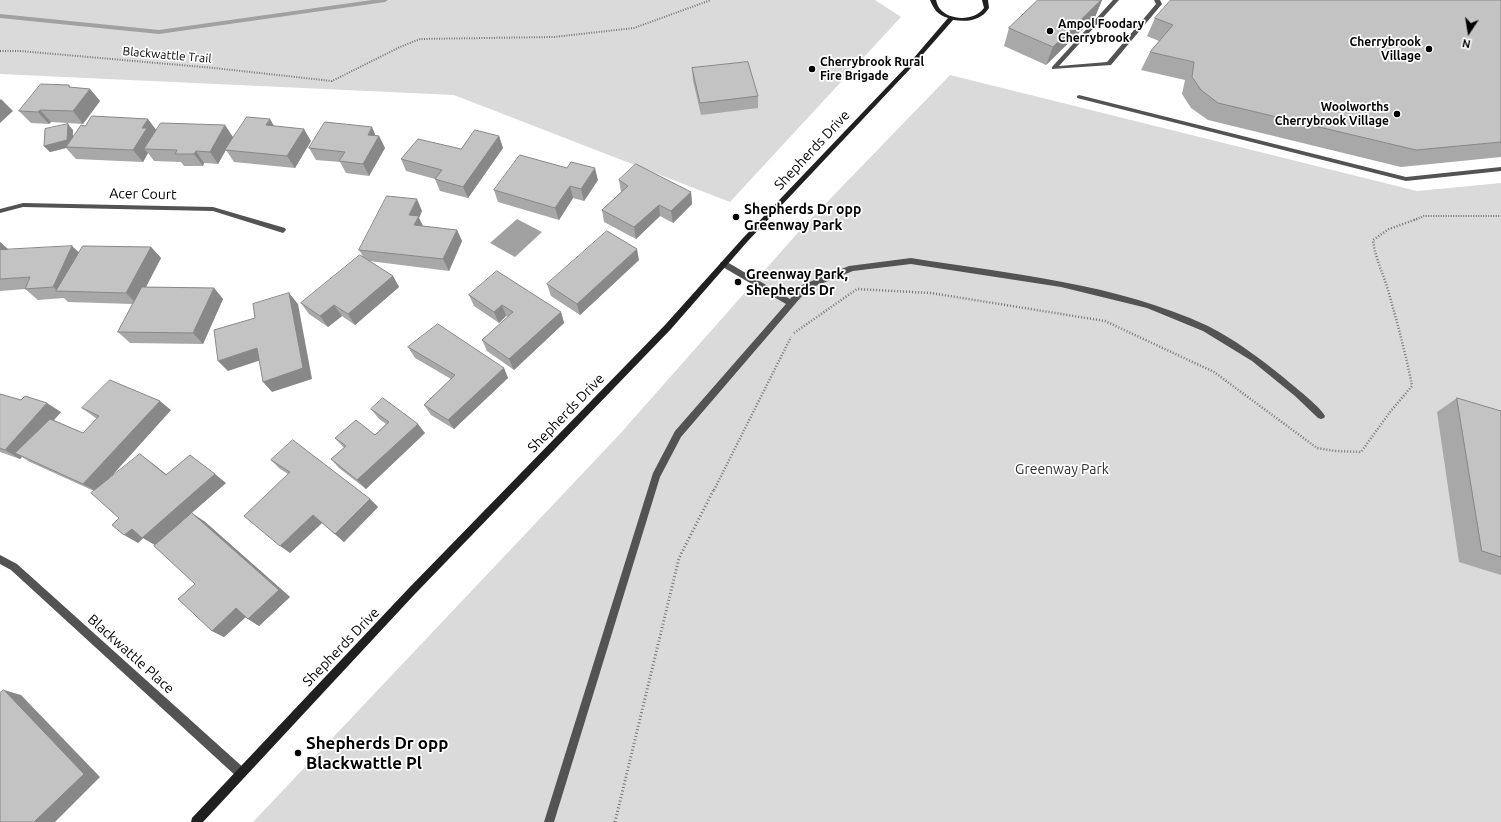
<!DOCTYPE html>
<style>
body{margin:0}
#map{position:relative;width:1501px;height:822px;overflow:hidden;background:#fff;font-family:Ubuntu,sans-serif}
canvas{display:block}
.north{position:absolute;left:1449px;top:12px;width:40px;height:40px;-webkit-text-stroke:3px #fff;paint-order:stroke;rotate:192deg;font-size:11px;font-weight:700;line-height:16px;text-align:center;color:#000}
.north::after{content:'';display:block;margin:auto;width:14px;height:18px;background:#000;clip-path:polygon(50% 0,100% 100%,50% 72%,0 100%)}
</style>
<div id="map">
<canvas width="1501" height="822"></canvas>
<div class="north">N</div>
</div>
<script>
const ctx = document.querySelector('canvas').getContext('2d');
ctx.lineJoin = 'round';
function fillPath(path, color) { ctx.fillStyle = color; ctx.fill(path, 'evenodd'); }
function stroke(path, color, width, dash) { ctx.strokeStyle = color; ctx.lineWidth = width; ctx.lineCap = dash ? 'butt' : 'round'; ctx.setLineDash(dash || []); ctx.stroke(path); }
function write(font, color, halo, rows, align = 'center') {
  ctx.font = font + ' Ubuntu,sans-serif'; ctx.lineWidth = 3.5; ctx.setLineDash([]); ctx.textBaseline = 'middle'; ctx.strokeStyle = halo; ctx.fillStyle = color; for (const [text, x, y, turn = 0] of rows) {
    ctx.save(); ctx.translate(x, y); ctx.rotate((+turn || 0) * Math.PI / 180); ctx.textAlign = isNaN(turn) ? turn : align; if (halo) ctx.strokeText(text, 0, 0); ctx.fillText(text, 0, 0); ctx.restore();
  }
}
const green = new Path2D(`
 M0,0H875L901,17L730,202L454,95L0,74Z
 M950,75L1417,191L1501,183V822H253L618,436L802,228Z`);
const water = new Path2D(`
 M517,219L542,232L515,257L490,243Z`);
const stream = new Path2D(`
 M372,0H388L385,2L159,34L0,18V14L159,30Z`);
const pathFar2 = new Path2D(`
 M0,51H20L214,68L332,81L400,47L420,39L554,37L634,28L711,0
 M1414,220L1424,216H1501`);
const pathFar1 = new Path2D(`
 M794,333L857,289L931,293L1105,321L1214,372L1317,448L1335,451L1361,452L1390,412L1412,386C1406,354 1397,322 1388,290C1383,273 1375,258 1373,240L1389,229L1417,219
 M714,490L791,337`);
const path = new Path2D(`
 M615,822L679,558L714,489`);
const lane = new Path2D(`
 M1113,0H1119L1059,66L1107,62L1156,4L1154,0H1160L1162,4L1111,65L1052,69V67Z
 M1079,95L1406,177L1501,167V171L1406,181L1077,98V96Z
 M911,258C1011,274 1116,283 1208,326C1234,339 1261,359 1283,377C1293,386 1319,405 1325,416L1324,418L1321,419L1318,418L1295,396L1252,361L1203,331L1147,308L1061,287L911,264L853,271L808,289L681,437L660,477L554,822H544L653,473L675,431L786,304L721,266L720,264L721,262H727L790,299L802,285L849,266Z`);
const street = new Path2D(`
 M23,203L213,207L285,228L286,230L283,233L213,211L23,207L0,213V209Z
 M0,555L17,564L245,769L246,773L245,777L241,778L237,777L11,570L0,564Z`);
const secondary = new Path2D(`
 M930,0H936C937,3 938,7 940,9C950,21 975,21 984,8L982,0H988L989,8C981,21 967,22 953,20L910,69L747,242L671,329L414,595L203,822H191L192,818L408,589L665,325L743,238L906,67L948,18C938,15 934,10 930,0Z`);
const wall = new Path2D(`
 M1038,0H1102L1095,17L1046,65L1004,46L1009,28Z
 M1501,0V157L1401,167L1208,120L1191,108L1182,94L1185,80L1141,70L1150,52L1159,41L1147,36L1155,18Z
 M692,68L758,96V108L701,115L693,81Z
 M69,85L71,88L90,89L100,101L83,124L51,122L49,124L31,123L19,111Z
 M273,126L311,141L295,168L234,162L226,150L218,164L204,163L203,166H184L181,162L154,161L148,153L143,162L76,159L66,148L50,152L44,146L73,130V136L156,130L233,137L229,145Z
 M376,135L379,136L385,148L369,176L346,173L340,162L316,160L309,148Z
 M499,136L503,148L468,198L440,191L435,179L406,171L401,159L461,149Z
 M598,180L584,201L573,198L559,220L498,202L494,190Z
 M619,180L691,192L692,204L673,223L660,216L636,239L604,222L602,210L621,192Z
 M422,211L419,218L423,226L457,230L462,241L449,271L369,261L393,276L399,287L355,325L342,316L328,327L309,314L301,303L364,258L359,250Z
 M0,242L9,250L79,253L151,247L161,258L146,287L214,288L223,299L203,344L130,343L118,332L133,304L68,302L64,298L38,300L25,289L0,291Z
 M639,260L580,315L551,296L547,284Z
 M469,295L561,312L564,323L514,370L487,351L482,340L508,317L506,316L499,323L474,306Z
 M408,347L504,368L508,378L454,429L431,415L424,405L451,379L415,358Z
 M0,394L61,412L54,420L83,433L97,419L82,408L171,410L109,479L152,463L166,474L226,483L181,522L204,521L290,597L259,626L248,619L246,617L224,637L212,631L195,584L155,545L143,538L138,543L119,518L94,491L30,462L22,457L20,459L0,452Z
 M1457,398L1501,411V575L1459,562L1437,412Z
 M371,409L425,433L366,489L339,468L331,459L344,448L335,438L375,435L386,424L379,419Z
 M271,460L370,499L378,507L344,542L322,523L290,553L288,474L280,469Z`);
const shadedWall = new Path2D(`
 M1101,0H1102L1095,17L1046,65L1053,47Z
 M90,89L100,101L83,124L73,111Z
 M1,99L13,111L0,123V100Z
 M40,110L51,122L49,124L38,112Z
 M148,119L157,131L144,149L148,153L143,162L133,150L142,128Z
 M270,119L277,131L266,125Z
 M68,124L73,130V147H66V148L50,152L44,146Z
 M225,125L233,137L218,164L210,152Z
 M372,127L377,139L379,136L385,148L369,176L363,164L368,135Z
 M304,129L311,141L295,168L287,156Z
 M499,136L503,148L468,198L463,187Z
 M196,151L204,163L203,166L194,154Z
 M595,168L598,180L584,201L581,189Z
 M570,186L573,198L559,220L555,208Z
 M691,192L692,204L673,223L671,211Z
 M417,199L422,211L419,218L424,228L420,236L409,215Z
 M659,205L660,216L636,239L634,227Z
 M457,230L462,241L449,271L443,259Z
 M0,242L9,250L0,271Z
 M72,246L84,257L58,291L53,287Z
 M151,247L161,258L137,304L126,293Z
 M637,249L639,260L580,315L577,304Z
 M393,276L399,287L355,325L348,314Z
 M214,288L223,299L203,344L193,333Z
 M289,293L298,304L312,379L272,392L263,382Z
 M334,305L342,316L328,327L320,316Z
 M502,305L506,316L499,323L494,312Z
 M561,312L564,323L514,370L509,359Z
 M257,348L267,358L228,371L218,361Z
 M504,368L508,378L454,429L448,420Z
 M160,401L171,410L97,492L83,484Z
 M47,403L61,412L22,456L15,453L22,457L20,459L5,450Z
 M418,424L425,433L366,489L357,480Z
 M140,454L152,463L178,484L166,475Z
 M215,474L226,483L155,545L143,538L138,543L124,535L132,529Z
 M370,499L378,507L344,542L335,534Z
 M192,513L204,521L290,597L259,626L248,619Z
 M313,515L322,523L290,553L280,546Z
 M236,608L248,615L224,637L212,631Z
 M4,690L21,695L100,777L55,822H34Z`);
const building = new Path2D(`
 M1038,0H1101L1053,47L1009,28Z
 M1171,0H1501V142L1416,150L1218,103L1201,90L1192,77L1194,62L1150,52L1173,25L1155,18Z
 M748,62L758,96L700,103L692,68Z
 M41,84L69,85V87L90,89L73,111L40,110L38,112L19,111Z
 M92,116L148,119L142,128H147L133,150L66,147L81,125L85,126Z
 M247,117L270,119L266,125L304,129L287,156L225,150Z
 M325,122L372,127L368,135L379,136L363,164L339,161L345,152L309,148Z
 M161,123L225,125L210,152L196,151L194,154H175L177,150L144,149Z
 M68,124L67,140L44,146L45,129Z
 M475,130L499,136L463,187L435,179L442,170L401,159L418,139L461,149Z
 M520,155L567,168L571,162L595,168L581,189L570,186L555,208L494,190Z
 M636,164L691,192L671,211L659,205L634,227L602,210L628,186L619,180Z
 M387,196L417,199L409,215L419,216L414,225L457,230L443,259L359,250Z
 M607,231L637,249L577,304L547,284Z
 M72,246L53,287L25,289L30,277L0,279V250Z
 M83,246L151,247L126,293L56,291Z
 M360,255L393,276L348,314L334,305L320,316L301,303Z
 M497,271L561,312L509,359L482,340L513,312L502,305L494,312L469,295Z
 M142,287L214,288L193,333L118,332Z
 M289,293L303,368L263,382L257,348L218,361L214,330L255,318L253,304Z
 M438,324L504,368L448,420L424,405L455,375L408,347Z
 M110,380L160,401L83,484L15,453L50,419L83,433L99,416L82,408Z
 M0,394L21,400L25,396L47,403L5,450L0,448Z
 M383,398L418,424L357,480L331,459L346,446L335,438L356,420L375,435L389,422L371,409Z
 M1457,398L1501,411V557L1482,551Z
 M293,440L370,499L335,534L313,515L280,546L244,516L290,472L271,460Z
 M140,454L166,475L190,455L215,474L142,538L132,529L124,535L112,525L119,518L91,493Z
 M192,513L279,590L248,619L236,608L212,631L178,599L195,584L154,546Z
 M4,690L84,774L34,822H0V693Z`);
const markers = [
 [1050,31,4,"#000"],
 [1429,49,4,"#000"],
 [812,69,4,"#000"],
 [1397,114,4,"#000"],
 [736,217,4,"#000"],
 [738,282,4,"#000"],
 [298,753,4,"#000"]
];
const farPoinames = [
 ["Ampol Foodary",1058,24],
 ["Cherrybrook",1058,38],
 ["Cherrybrook",1421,42,"right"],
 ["Village",1421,56,"right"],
 ["Cherrybrook Rural",820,62],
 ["Fire Brigade",820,76],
 ["Woolworths",1389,107,"right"],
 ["Cherrybrook Village",1389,121,"right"]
];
const farStreetnames = [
 ["Blackwattle Trail",167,55,5]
];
const streetNames = [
 ["Shepherds Drive",812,150,-47],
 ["Acer Court",143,194,1],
 ["Shepherds Drive",566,413,-46],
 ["Shepherds Drive",341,647,-46],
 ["Blackwattle Place",131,654,42]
];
const poiNames = [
 ["Shepherds Dr opp",744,209],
 ["Greenway Park",744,225],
 ["Greenway Park,",746,274],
 ["Shepherds Dr",746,290]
];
const parkNames = [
 ["Greenway Park",1062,469]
];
const nearPoinames = [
 ["Shepherds Dr opp",306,743],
 ["Blackwattle Pl",306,763]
];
fillPath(green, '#dadada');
fillPath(water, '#a1a1a1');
fillPath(stream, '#a1a1a1');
stroke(pathFar2, '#757575', 2, [1, 1.5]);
stroke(pathFar1, '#757575', 2.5, [1, 2]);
stroke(path, '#757575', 3, [1, 2.5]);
fillPath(lane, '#535353');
fillPath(street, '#535353');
fillPath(secondary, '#202020');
fillPath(wall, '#a8a8a8');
fillPath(shadedWall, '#888');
fillPath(building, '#c3c3c3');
stroke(building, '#888', 1);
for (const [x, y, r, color] of markers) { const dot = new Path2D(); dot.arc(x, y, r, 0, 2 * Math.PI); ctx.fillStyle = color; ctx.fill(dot); stroke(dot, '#fff', 1.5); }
write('bold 12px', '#000', '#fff', farPoinames, 'left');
write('12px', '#000', '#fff', farStreetnames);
write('14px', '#000', '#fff', streetNames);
write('bold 14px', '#000', '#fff', poiNames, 'left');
write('14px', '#313131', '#fff', parkNames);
write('bold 17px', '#000', '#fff', nearPoinames, 'left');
</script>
